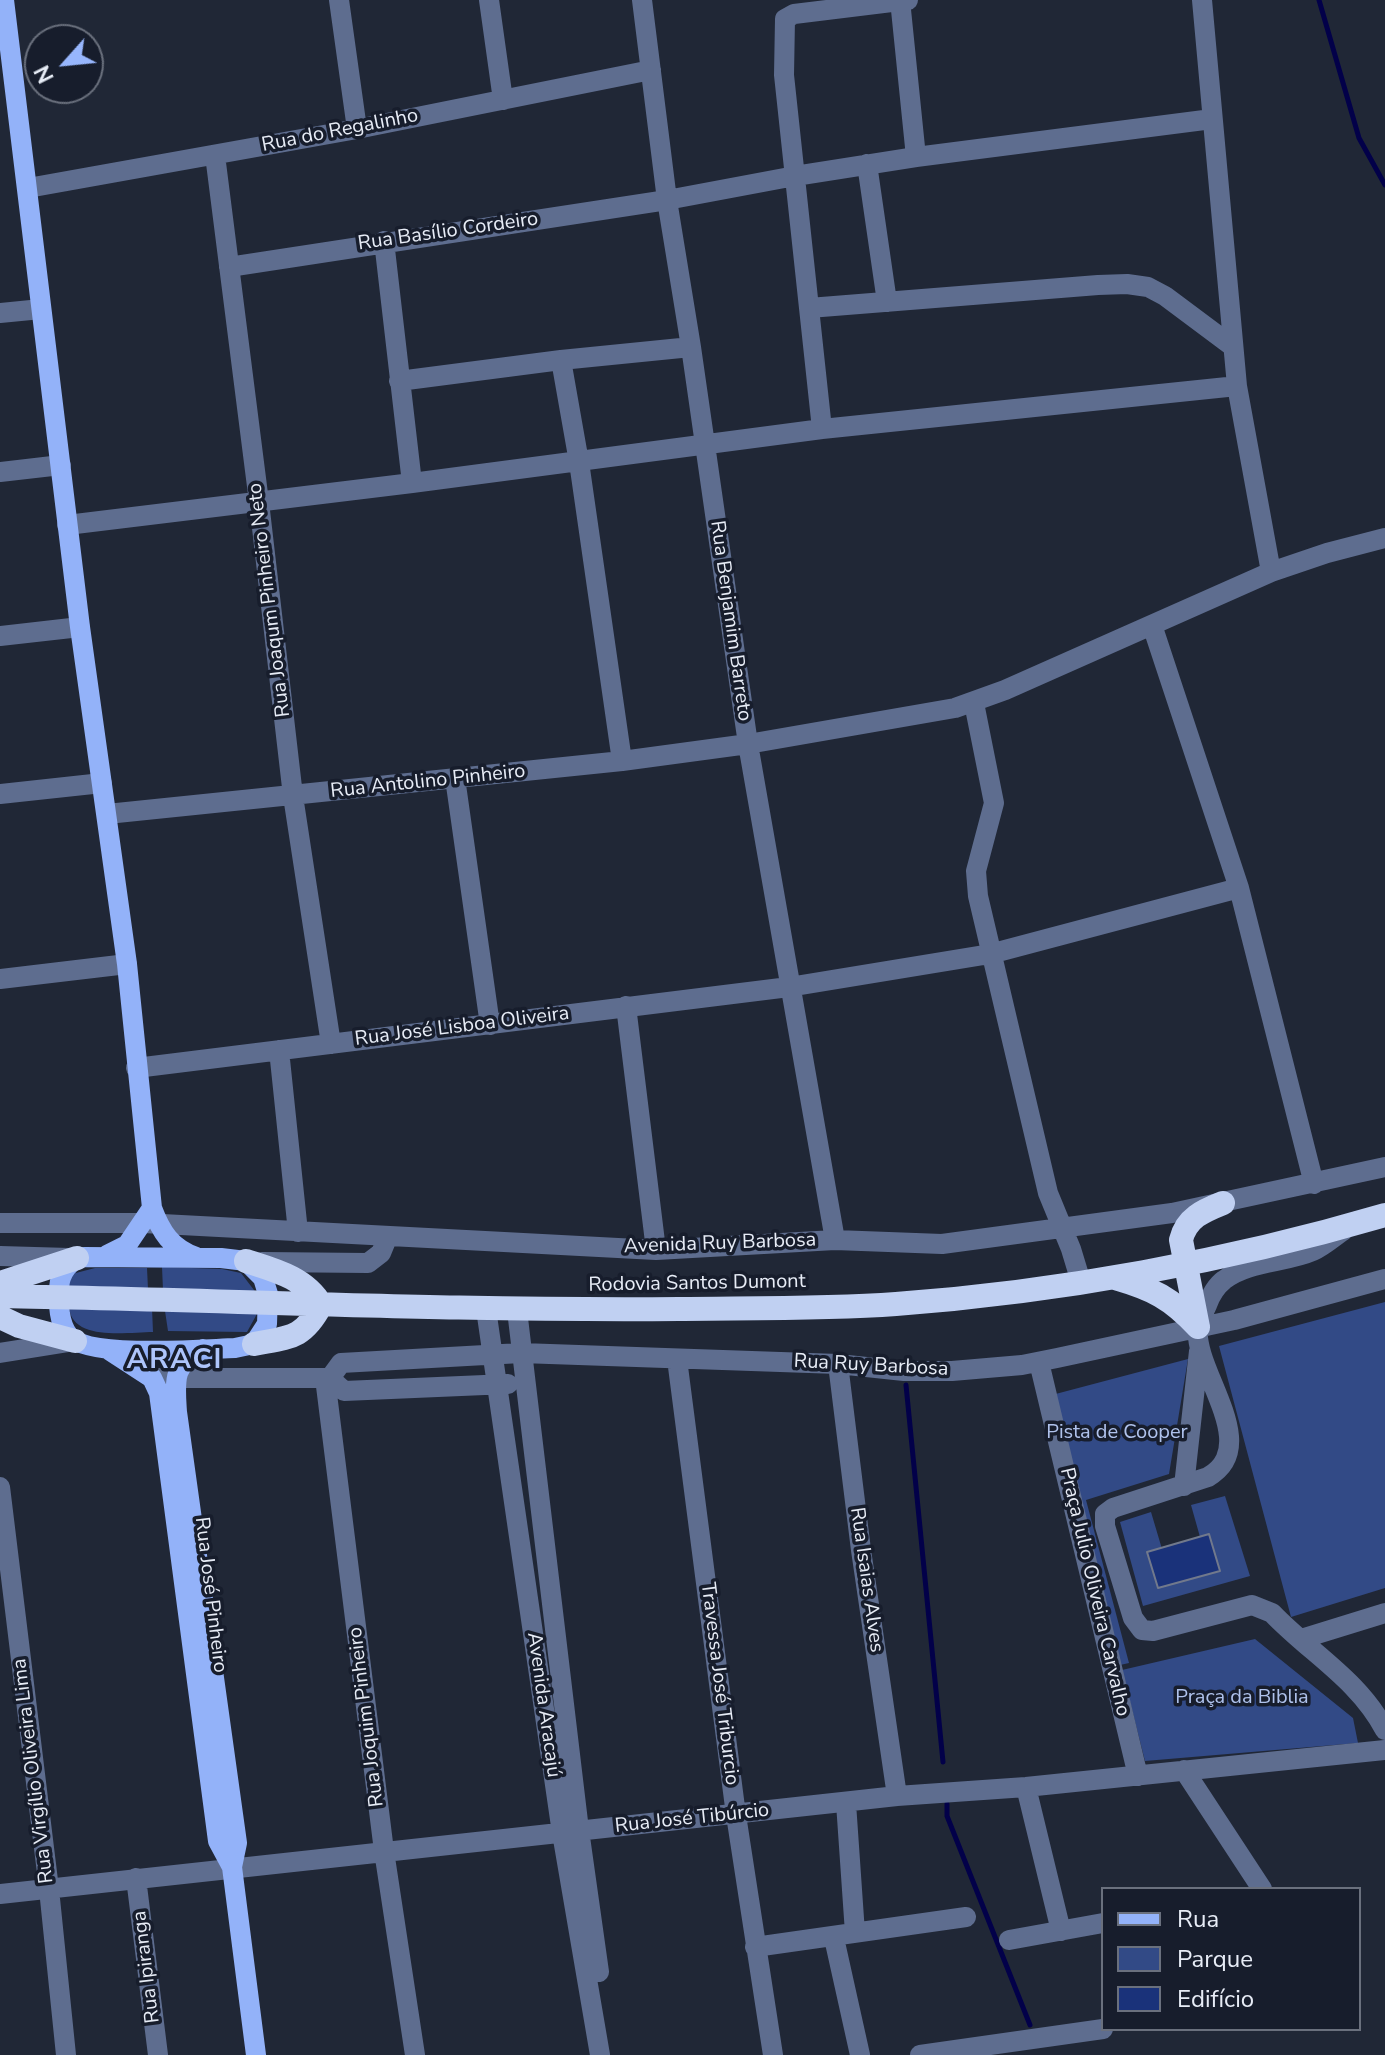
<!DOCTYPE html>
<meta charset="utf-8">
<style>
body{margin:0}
#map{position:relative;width:1385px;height:2055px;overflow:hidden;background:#202736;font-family:"Nunito Sans",sans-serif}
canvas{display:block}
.legend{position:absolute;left:1101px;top:1887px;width:260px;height:144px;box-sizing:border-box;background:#171d2c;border:2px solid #6a707d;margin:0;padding:10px 14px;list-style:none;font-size:24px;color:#e7ecf6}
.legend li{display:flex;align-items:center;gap:16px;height:40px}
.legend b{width:40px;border:2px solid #6a707d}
.north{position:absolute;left:24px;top:24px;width:80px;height:80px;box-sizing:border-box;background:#171d2c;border:2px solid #6a707d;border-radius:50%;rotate:243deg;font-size:22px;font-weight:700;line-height:32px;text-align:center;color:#e7ecf6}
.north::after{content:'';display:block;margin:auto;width:28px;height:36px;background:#97b6fd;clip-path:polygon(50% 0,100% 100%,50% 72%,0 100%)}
</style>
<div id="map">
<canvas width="1385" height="2055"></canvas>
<ul class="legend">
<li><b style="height:10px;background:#93b2f9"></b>Rua</li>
<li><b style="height:22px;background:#324a86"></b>Parque</li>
<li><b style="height:22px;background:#1a327a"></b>Edifício</li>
</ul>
<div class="north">N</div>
</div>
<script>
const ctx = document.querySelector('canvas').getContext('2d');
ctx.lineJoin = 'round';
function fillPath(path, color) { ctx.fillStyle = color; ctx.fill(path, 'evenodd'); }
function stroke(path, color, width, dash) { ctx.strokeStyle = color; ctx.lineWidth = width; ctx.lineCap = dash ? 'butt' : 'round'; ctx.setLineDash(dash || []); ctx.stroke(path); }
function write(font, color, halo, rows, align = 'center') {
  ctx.font = font + ' "Nunito Sans",sans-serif'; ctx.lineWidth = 7; ctx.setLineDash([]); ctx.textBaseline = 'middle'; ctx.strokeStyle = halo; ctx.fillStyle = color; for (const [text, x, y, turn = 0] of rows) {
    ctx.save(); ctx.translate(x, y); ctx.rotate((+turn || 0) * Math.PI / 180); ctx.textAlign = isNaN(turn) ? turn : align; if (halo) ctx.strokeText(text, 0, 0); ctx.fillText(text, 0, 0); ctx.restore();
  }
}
const green = new Path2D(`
 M162,1267L222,1269L241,1273L257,1294L163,1290Z
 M95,1268H147L148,1289H67L72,1274Z
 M1385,1302V1588L1291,1617L1219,1346Z
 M69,1307L152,1308L153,1332C128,1332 72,1342 69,1307Z
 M165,1311L258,1312L247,1332L168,1331Z
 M1188,1359L1169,1474L1086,1500L1129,1663L1120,1665L1048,1396Z
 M1225,1496L1250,1576L1143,1606L1120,1522L1151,1512L1162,1549L1147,1553L1158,1587L1200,1537L1191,1505Z
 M1255,1639L1353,1718L1358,1743L1145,1761L1122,1670Z`);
const stream = new Path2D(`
 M1319,0L1359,138L1385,185
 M906,1385L943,1762
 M947,1804V1816L1030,2025`);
const building = new Path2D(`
 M1209,1534L1220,1571L1158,1588L1147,1552Z`);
const minor = new Path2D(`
 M339,0L357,129
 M489,0L503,100
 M642,0L667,200L691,347L748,744L835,1240
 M900,0L916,157
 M1202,0L1237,386L1271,572
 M215,155L259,502L293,796L331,1044
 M867,164L887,302
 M28,188L357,129L651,70
 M384,241L412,483
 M229,267L667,200L795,176L916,157L1212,119
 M809,308L1098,285L1127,284L1148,287L1165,296L1232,346
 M0,313L41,309
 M561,360L579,462L622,761
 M399,381L561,360L691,347
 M822,429L784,75L785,19L794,14L908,0
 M0,472L61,465
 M67,525L412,483L822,429L1237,386
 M1152,625L1239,888L1314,1184
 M0,636L80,627
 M974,703L994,803L976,871L978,896L1048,1193L1071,1249L1081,1282
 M455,778L490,1025
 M0,794L102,783
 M107,814L622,761L748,744L955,708L1005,690L1271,572L1327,553L1385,538
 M0,979L127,964
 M626,1006L656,1250
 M279,1050L298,1232
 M136,1068L789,987L990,954L1239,888
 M0,1223H143L656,1250L835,1240L942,1244L1172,1213L1385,1167
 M1344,1230C1334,1237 1324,1246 1313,1251C1286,1263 1248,1261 1224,1280C1217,1285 1210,1296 1207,1305C1204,1312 1199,1321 1198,1328C1193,1371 1263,1445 1208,1477L1113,1508L1105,1514V1526L1133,1618L1142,1630L1153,1631L1252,1605L1272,1613C1310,1653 1358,1679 1385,1730
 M0,1256L69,1258
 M262,1262L368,1263L381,1253L388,1236
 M486,1309L562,1833L600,2055
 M517,1310L579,1830L599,1972
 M0,1353L75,1341
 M677,1359L736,1815L773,2055
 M1039,1362L1138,1776
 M838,1364L861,1550L897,1796
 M152,1378H330L344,1391L508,1384
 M325,1378L384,1851L415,2055
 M330,1378L341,1363L521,1353L838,1364L904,1371H952L1022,1365L1057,1358L1234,1320L1385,1279
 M1184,1486L1199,1351
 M0,1487L49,1889L66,2055
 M1301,1639L1385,1613
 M1184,1770L1262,1889
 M1026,1787L1061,1931
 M846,1803L855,1933
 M136,1878L158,2055
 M0,1894L897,1796L1026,1787L1385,1750
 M834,1938L860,2055
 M1009,1940L1103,1923
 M755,1947L966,1917
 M920,2055L1103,2029`);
const major = new Path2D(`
 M4,0L80,627L127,964L152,1208C161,1232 171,1248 196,1257
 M107,1255L127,1245L152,1208
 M84,1257L221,1258L246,1261L263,1278L268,1294L267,1324L254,1344L235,1348C203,1349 89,1359 69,1336C59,1325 58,1302 59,1288C60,1273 69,1260 84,1257Z
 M203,1349C172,1364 175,1381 177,1412L237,1843L232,1867L256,2055
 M109,1350L152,1378L159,1393L218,1841L232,1867`);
const highway = new Path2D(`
 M246,1261C274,1270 306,1278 321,1305
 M1115,1278C1153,1289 1171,1298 1198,1327
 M0,1283L77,1258
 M0,1296C227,1300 453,1311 679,1309C752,1308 824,1309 896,1304C1059,1292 1229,1261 1385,1215
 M0,1317L19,1326L75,1341
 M1198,1327L1181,1240C1186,1218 1203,1211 1223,1203
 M254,1344C290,1337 303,1339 321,1305`);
const streetNames = [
 ["Rua do Regalinho",340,131,-11],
 ["Rua Basílio Cordeiro",448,232,-8],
 ["Rua Joaqum Pinheiro Neto",270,600,-97],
 ["Rua Benjamim Barreto",730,621,82],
 ["Rua Antolino Pinheiro",428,782,-6],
 ["Rua José Lisboa Oliveira",462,1027,-7],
 ["Avenida Ruy Barbosa",720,1244,-2],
 ["Rodovia Santos Dumont",697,1284,-1],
 ["Rua Ruy Barbosa",871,1366,3],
 ["Rua Isaias Alves",866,1580,82],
 ["Praça Julio Oliveira Carvalho",1094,1592,77],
 ["Rua José Pinheiro",210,1595,83],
 ["Travessa José Triburcio",719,1684,83],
 ["Avenida Aracajú",543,1705,82],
 ["Rua Joquim Pinheiro",367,1717,-97],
 ["Rua Virgílio Oliveira Lima",34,1771,-97],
 ["Rua José Tibúrcio",692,1819,-6],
 ["Rua Ipiranga",147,1967,-97]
];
const parkNames = [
 ["Pista de Cooper",1117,1433],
 ["Praça da Biblia",1242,1698]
];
const districtNames = [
 ["ARACI",175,1361]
];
fillPath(green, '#324a86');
stroke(stream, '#020049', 5);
fillPath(building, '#1a327a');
stroke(building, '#71798c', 2);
stroke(minor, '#5e6d8f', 20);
stroke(major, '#93b2f9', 20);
stroke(highway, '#c0d0f2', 24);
write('20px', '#e7ecf6', '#171d2c', streetNames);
write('20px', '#afc2ec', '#171d2c', parkNames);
ctx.letterSpacing = '2px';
write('bold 28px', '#aec5fb', '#171d2c', districtNames);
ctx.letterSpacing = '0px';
</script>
